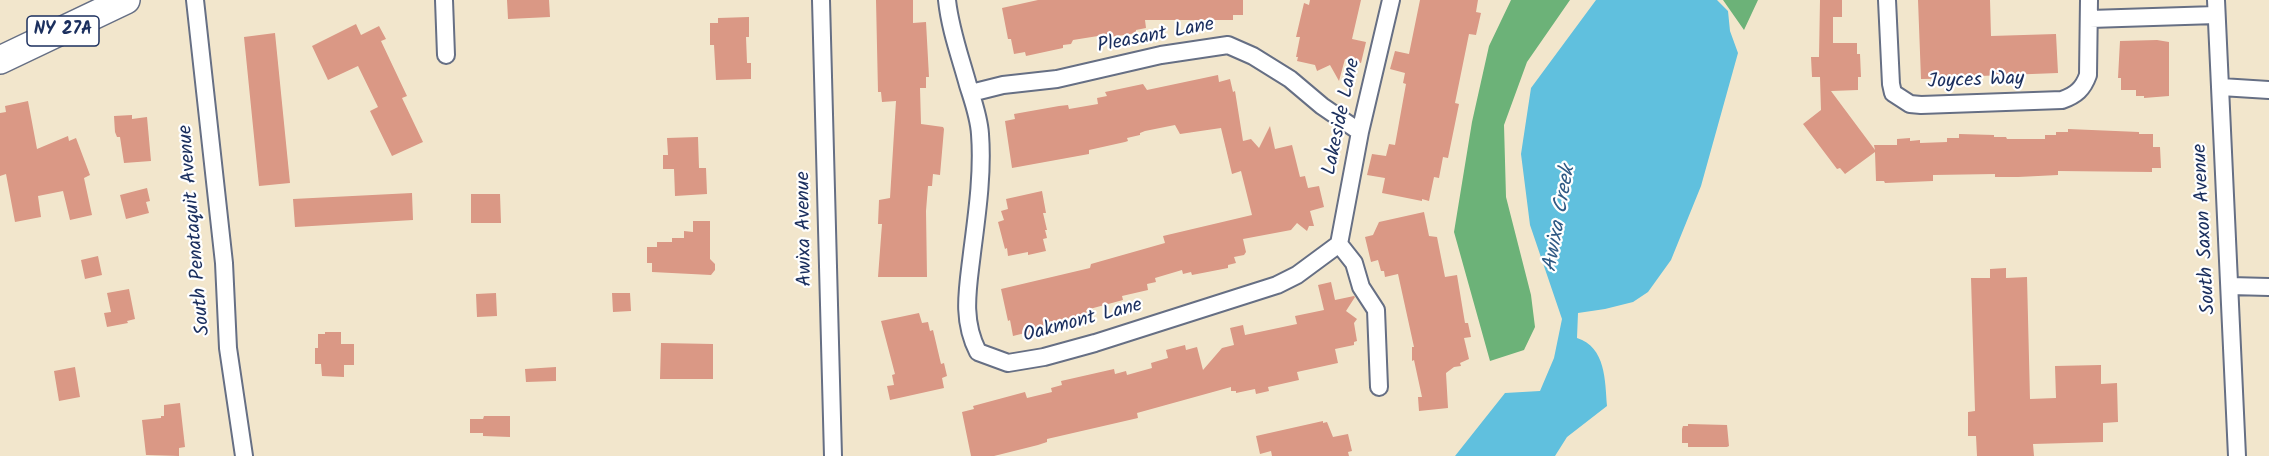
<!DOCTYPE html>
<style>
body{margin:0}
canvas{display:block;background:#f2e6cc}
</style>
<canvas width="2269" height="456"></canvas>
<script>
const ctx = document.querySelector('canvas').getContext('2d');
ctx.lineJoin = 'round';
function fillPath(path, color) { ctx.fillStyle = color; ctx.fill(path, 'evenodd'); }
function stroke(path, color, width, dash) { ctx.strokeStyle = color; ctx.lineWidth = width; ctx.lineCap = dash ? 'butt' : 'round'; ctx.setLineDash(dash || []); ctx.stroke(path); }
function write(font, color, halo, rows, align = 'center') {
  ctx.font = font + ' Kalam,sans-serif'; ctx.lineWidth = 4.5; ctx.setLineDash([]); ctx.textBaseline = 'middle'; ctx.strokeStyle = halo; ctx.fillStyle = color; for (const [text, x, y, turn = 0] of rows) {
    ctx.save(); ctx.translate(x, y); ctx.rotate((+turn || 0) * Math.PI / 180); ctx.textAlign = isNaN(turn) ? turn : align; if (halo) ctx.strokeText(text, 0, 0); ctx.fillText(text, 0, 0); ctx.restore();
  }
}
const forest = new Path2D(`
 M1511,0H1570L1527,62L1504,125L1506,197L1531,295L1535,327L1524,350L1490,361L1454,232L1472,122L1489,46Z
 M1723,0H1758L1744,30Z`);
const water = new Path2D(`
 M1596,0H1717L1728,11L1730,31L1738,53L1701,186L1671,260L1648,292L1633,302L1605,309L1578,313L1577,338C1606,347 1605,381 1607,406L1567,437L1555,456H1455L1505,393L1540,391L1554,358L1562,319L1530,225L1521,154L1531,88Z`);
const building = new Path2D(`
 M507,0H549L550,17L508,19Z
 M876,0H913V23L926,22L929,77H926V88H920L921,124L943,127L944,129L940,175L933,174L932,186H928L926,211L927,277H878L882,224H878L879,200L890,198L896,101L882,102L881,92H878Z
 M1038,0H1243V15H1233V20H1145L1146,28L1136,30V33L1099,39L1098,36L1073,40L1071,44L1063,45V48L1026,56L1025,52L1014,54L1011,39H1008L1002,8Z
 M1310,0H1361L1352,39L1366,42L1361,63L1345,59L1339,81L1330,65L1317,71L1315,65L1297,61L1298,57H1296L1300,37H1296L1304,3L1309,5Z
 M1420,0H1478L1476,12L1481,13L1476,35L1469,34L1455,103L1459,104L1448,158L1443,157L1439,178L1434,177L1429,201L1422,199V201L1382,193L1385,178L1367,175L1372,154L1386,156L1389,144L1395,145L1406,84L1403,83L1405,73L1390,69L1395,51L1409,54Z
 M1820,0H1842V17H1833V43H1857V54H1860L1861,77H1858V90L1831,91L1875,150L1874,145H1897V139L1910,138V141L1920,140V143L1947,142V138H1959V134L1994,135V137H2006L2007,139H2045V135H2056V132H2068V129L2139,132V134H2153V147H2160L2161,168H2152V172L2058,171V175L2018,177H1995V174L1933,175V181L1885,183L1884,181H1876L1875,152L1845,174L1840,168L1837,169L1803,124L1821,110L1820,77H1812L1811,57H1819Z
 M1918,0H1990L1991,36L2056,34L2058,73L1980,76L1981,78L1921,79Z
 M749,17V37H746L747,63H751V79L716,80L714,45H710V23H718V18Z
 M356,24L361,35L379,26L386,39L381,41L407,96L402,98L423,142L392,156L370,111L378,107L358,66L328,80L312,46Z
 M275,33L290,183L259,186L244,37Z
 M2157,40L2169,42V96L2144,98V96H2136V90H2121V78H2118L2120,41Z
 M1218,75L1219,82L1230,79L1233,92L1235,91L1243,141L1251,139L1259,148L1270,126L1275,149L1292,145L1300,177L1305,176L1308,188L1319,186L1324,207L1310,211L1314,226H1309L1307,231L1297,223L1291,230L1243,239L1246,252L1244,255L1234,257L1236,263L1228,265V268L1192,275L1191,272L1183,274L1182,270L1155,278L1156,282L1147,284L1148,290L1122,296L1123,300L1086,310L1088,319L1077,321L1078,325L1025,336V333L1013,336L1010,320L1008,321L1001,289L1090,268L1091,264L1165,243L1163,236L1252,215L1241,171L1232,174L1221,128L1180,134L1175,125L1145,131L1140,133V135L1127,138L1128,141L1125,142L1089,150V154L1012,168L1005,121L1015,119L1014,114L1059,106L1068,105L1069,109L1098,104L1097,98L1107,96L1105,92L1143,84L1147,90Z
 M28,101L37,149L68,136L69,141L76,138L90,175L84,178L92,215L70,220L63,191L38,196L41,217L15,222L6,174L0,176V113L6,112L5,106Z
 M132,115V119L147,117L151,161L124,163L120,137H117L115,132L114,116Z
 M698,137L699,168H706L707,194L675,196L674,169H663V155H668L667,138Z
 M147,188L150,201L146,202L149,213L126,219L120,195Z
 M1042,191L1046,213H1043L1047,230H1045L1047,238L1043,239L1046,251L1028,255V252L1008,256L1007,248L1005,249L998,222L1004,220L1001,211L1008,209L1006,199Z
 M412,193L413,220L295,227L293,199Z
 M471,194H500L501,223H471Z
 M1424,212L1429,236L1437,237L1445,277L1457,275L1465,323H1468L1471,337L1464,338L1469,359L1460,363L1461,366L1454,367L1446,373L1448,408L1419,411L1418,397H1422L1414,360L1412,361V347H1414L1398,274L1385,277L1384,271H1381L1378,260L1371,262L1365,237L1373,235L1379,222Z
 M693,221H710V259L715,264V270L711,275L652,272V263H647V247H657V242H672V238H684V231L693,232Z
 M98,256L102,275L85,279L81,260Z
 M2006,268V278L2027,277L2030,399L2056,398L2055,366L2101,365V384L2117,383L2118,422L2103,423V442L2033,444L2034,456H1977L1976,436H1968V412L1975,411L1971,278H1990V269Z
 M1331,282L1335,300L1354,296L1355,297L1346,311L1357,319L1354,323L1357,341L1354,342V345L1335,349L1338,363L1297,372L1299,380L1268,387L1269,391L1256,394L1255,389L1236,393V391H1231V387L1137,413L1138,418L1047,439V442L1038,445L994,456H971L962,412L974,409L973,406L1025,392L1027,398L1052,392L1051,388L1062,385L1061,381L1114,369L1115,374L1126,371L1127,375L1152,368L1151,363L1168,358L1166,350L1185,345L1186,350L1197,347L1203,370L1222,348L1234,345L1230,328L1243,325L1245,335L1297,324L1295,316L1324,310L1318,285Z
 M129,289L135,319L127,321L128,323L107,327L104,313L111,312L107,293Z
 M496,293L497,316L477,317L476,294Z
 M612,293H630L631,311L613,312Z
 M919,313L922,323L928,322L930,331L933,330L941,364L944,363L947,376L942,378L944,388L890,400L887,386L894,385L892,375L895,374L881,321Z
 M325,332H341V344H354V365H344V377L322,376L321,364H315V348H318V334H325Z
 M661,343L713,344V379H660Z
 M75,367L80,397L59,401L54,371Z
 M556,367V381L526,382L525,369Z
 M180,403L185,447L179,448V456L146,455L142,420L161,418V416H164V405Z
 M484,416H510V437L483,436V433H470V419H483Z
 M1323,421V423L1327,422L1333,437L1348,434L1352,451L1348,452L1349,456H1272L1271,451L1260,454L1256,436Z
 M1688,424L1727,425L1729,446L1727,447H1688V443H1682V429L1683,426H1688Z`);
const street = new Path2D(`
 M195,0L224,263L228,348L244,456
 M444,0L446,55
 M821,0L833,456
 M947,0C950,29 960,56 968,85C973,101 979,117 980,134C983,173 977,214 972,253C968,288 961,319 978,352L1008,363L1044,357L1095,343L1277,285L1297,275L1339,244
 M1887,0L1891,84L1893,93L1910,104L1921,105L2062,100C2076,95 2083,89 2088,75L2089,0
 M2216,0L2237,456
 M2090,19L2216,15
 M2221,87L2269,90
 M971,93L1003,85L1057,79L1161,55L1228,45L1253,56L1290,79L1322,106L1360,132
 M1339,244L1360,132L1391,0
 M1339,244L1354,263L1361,287L1376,310L1379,387
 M2230,286L2269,287`);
const primary = new Path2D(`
 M0,60L126,0`);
const shields = [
 [63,31,72]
];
const shieldNames = [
 ["NY 27A",63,31]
];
const streetNames = [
 ["Pleasant Lane",1156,37,-11],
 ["Joyces Way",1976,82,-2],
 ["Lakeside Lane",1343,117,-78],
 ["Awixa Avenue",806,229,-91],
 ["South Saxon Avenue",2206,229,-93],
 ["South Penataquit Avenue",196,230,-95],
 ["Oakmont Lane",1083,322,-15]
];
const waterNames = [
 ["Awixa Creek",1561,219,-80]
];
fillPath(forest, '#6cb278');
fillPath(water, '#60c0de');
fillPath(building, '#da9885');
stroke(street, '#666f84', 20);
stroke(primary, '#666f84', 30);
stroke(street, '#fff', 16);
stroke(primary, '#fff', 27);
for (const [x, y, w] of shields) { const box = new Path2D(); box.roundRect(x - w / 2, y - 15, w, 30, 4.5); ctx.fillStyle = '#fff'; ctx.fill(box); stroke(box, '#1b2f5e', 1.5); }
write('bold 18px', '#1b2f5e', null, shieldNames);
write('20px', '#1b2f5e', '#fff', streetNames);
write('italic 21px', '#305a84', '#fff', waterNames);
</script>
